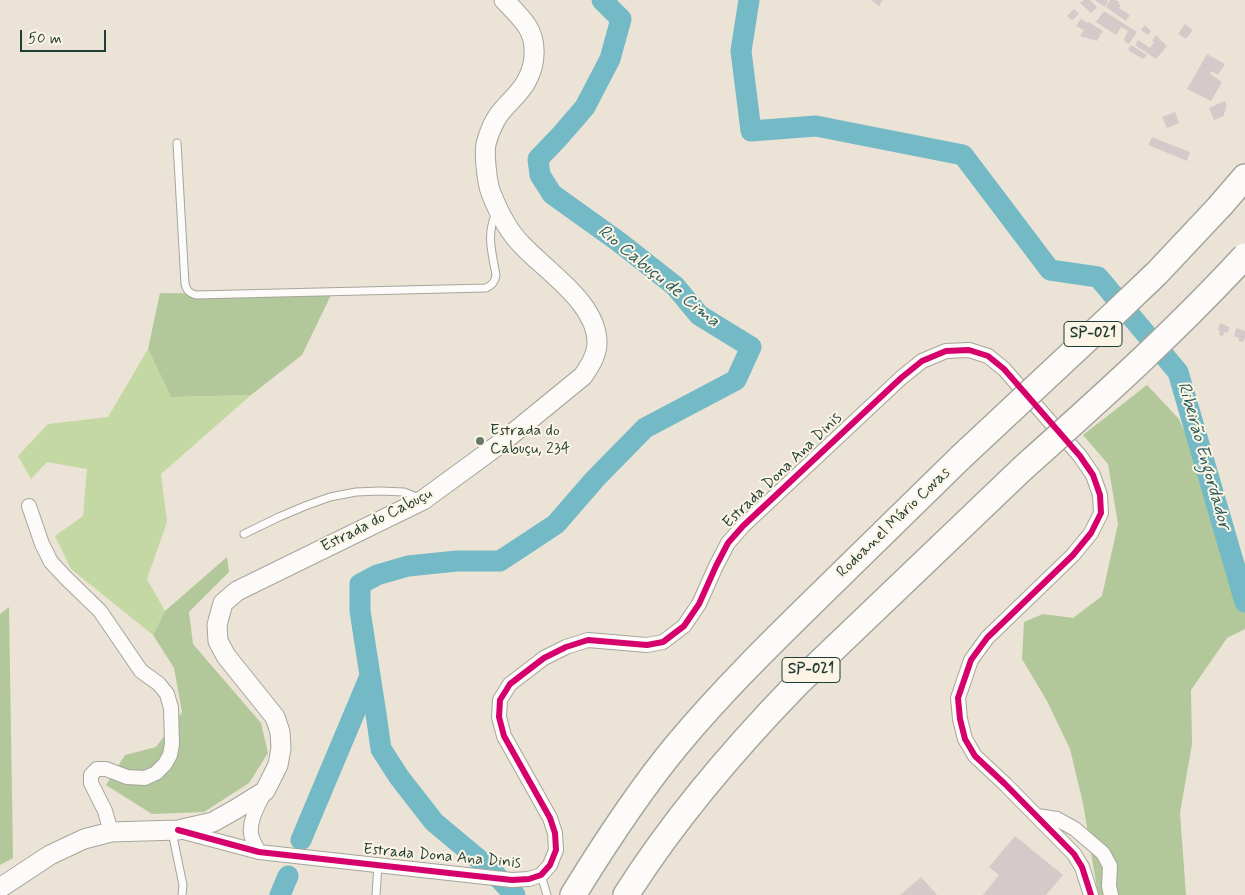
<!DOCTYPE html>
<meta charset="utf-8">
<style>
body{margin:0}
#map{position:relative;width:1245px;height:895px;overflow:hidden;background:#ebe3d5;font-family:Mynerve,sans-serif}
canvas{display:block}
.scale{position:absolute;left:20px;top:30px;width:86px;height:22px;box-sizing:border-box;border:2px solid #1f3d34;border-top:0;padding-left:6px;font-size:15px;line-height:18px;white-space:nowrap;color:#1f3d34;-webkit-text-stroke:4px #fcf5e5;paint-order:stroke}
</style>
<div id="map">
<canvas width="1245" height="895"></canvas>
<div class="scale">50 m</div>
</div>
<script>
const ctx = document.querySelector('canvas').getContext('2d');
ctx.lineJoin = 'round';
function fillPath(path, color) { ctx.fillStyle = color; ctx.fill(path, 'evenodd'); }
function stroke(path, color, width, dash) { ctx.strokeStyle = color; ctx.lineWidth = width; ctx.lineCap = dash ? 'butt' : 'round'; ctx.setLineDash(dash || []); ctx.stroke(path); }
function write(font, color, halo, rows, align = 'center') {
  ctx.font = font + ' Mynerve,sans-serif'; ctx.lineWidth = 4; ctx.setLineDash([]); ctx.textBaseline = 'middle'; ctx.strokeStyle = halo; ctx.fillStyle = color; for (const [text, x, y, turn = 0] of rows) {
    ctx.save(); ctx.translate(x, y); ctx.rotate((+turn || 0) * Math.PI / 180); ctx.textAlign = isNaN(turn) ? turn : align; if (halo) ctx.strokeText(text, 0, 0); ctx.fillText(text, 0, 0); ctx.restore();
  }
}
const green = new Path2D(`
 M148,349L171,397L251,395L161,474L167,522L147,579L165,611L153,635L71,569L55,536L83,516L87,469L47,462L31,479L18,456L48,424L108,417Z`);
const forest = new Path2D(`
 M160,293L331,295L302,355L251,395L171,397L148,349Z
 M1147,385L1179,419L1245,573V629L1227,638L1191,690L1192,744L1180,813L1186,895H1098L1083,803L1070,749L1047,701L1022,659L1024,622L1043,614L1073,618L1102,596L1118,524L1108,464L1083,435Z
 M227,557L229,572L189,612L193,644L261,723L268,753L249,783L204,812L152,814L106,785L125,755L156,747L182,712L174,668L153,635L165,611Z
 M9,607L13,858L0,865V614Z`);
const river = new Path2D(`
 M749,0L741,51L751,131L816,126L963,155L1050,270L1098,277L1178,372L1245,602
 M301,840L370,676
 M280,895L288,876
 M515,895L488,867L434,822L399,777L381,749L376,714L360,611V584L377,575L408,566L457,561H500L556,524L595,479L645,428L736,380L751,347L699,315L675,286L619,242L552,194L540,175L538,159L560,136L585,107L610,59L621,19L602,0`);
const building = new Path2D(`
 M871,0H883L880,3L881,4L879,6Z
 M1084,0H1090L1097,7L1091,13L1080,3Z
 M1095,0H1106L1108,1L1105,7Z
 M1110,0H1115L1119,2L1118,4L1121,5L1119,8L1130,15L1126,21L1106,7Z
 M1074,9L1079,14L1072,20L1067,16Z
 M1104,11L1137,32L1129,44L1124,41L1125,40L1124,39L1128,31L1121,27L1116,35L1096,22Z
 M1081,19L1088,23L1089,22L1103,31L1102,34L1101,33L1097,41L1080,36L1084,30L1076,26Z
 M1185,24L1193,30L1186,39L1178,34Z
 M1145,25L1151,31L1148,35L1141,30Z
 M1156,35L1167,46L1156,59L1135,45L1138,40L1150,48L1154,42L1152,41Z
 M1131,45L1147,55L1143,59L1128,50Z
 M1207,54L1225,64L1218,75L1211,71L1210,74L1222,82L1211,101L1187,89Z
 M1225,101L1227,107L1225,108L1226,111L1224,112V116L1214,120L1209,108Z
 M1175,112L1179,123L1167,128L1162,117Z
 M1152,137L1190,152L1187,161L1148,145Z
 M1220,323L1229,327L1228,333L1224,332L1223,336L1219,335L1220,331L1218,330Z
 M1236,328L1245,331V339H1244L1243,342L1239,341V338L1234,336Z
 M1015,836L1063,875L1046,895H983L999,875L989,867Z
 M921,877L937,895H900Z`);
const service = new Path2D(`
 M177,143L185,284C187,291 189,293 196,295L486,288C492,285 495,282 496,275C492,252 486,235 496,213
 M244,534L279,517L305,506L330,497L356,492L380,491L404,492L419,498
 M172,832L183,885L182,895
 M541,875L547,895
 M376,895L378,865`);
const minor = new Path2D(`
 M29,506L42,544L51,562L66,578L100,611L141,671L159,684L167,694L171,708L172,744L170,755L165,764L156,773L145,778L127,777L106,769H97L91,775V783L105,811L111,832
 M1037,816L1057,819L1075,829L1103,853L1110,866L1109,886L1111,895
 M180,831L259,852L512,880L529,879L541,875L550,865L556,850L555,833L550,818L504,736L499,717L500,700L510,684L544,658L566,647L588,640L647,645L663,642L684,626L699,604L716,566L728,543L743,526L901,378L922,361L946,351L969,350L988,356L1004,369L1080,456L1093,475L1100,495L1101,513L1091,533L1073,555L987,638L971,660L958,698L960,719L965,739L975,756L1005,784L1074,854L1082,867L1091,895
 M259,852C256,847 252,840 251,834C249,819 259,804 265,791`);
const secondary = new Path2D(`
 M0,888L50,855L84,839L111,832L178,830L213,822L236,809L265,791L278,765L281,748L280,732L275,717L226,656L218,641L217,625L223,603L237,591L423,500L501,443L583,376C589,367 596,357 597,345C599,304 547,272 522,245C508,231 498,211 491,193C487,183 484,154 486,144C488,136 492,126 496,119C504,105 520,95 527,80C536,64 537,41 527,26C521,17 512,8 504,0`);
const motorway = new Path2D(`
 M1220,206L1245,177
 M573,895C605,843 638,792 677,745C721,692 771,643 820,595C867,549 914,503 961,457
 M626,895C674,819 733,750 796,685L1022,469`);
const motorwayBridge = new Path2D(`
 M961,457L1114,314L1157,273L1220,206
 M1022,469C1099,400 1175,332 1245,256`);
const cycleway = new Path2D(`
 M178,830L259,852L512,880L529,879L541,875L550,865L556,850L555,833L550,818L504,736L499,717L500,700L510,684L544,658L566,647L588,640L647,645L663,642L684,626L699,604L716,566L728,543L743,526L901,378L922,361L946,351L969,350L988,356L1004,369L1080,456L1093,475L1100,495L1101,513L1091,533L1073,555L987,638L971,660L958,698L960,719L965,739L975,756L1005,784L1074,854L1082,867L1091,895`);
const markers = [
 [480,441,5,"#66776c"]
];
const shields = [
 [1093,334,58],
 [811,670,58]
];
const shieldNames = [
 ["SP-021",1093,334],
 ["SP-021",811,670]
];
const poiNames = [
 ["Estrada do",490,432],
 ["Cabuçu, 234",490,450]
];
const streetNames = [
 ["Estrada Dona Ana Dinis",783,471,-44],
 ["Estrada do Cabuçu",377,521,-27],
 ["Rodoanel Mário Covas",894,523,-44],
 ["Estrada Dona Ana Dinis",442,857,5]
];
const waterNames = [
 ["Rio Cabuçu de Cima",658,277,39],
 ["Ribeirão Engordador",1203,456,74]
];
fillPath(green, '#c4d8a3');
fillPath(forest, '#b2c89a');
stroke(river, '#73bac6', 21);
fillPath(building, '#d6c9c9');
stroke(service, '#a6a59c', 9);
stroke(minor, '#a6a59c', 16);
stroke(secondary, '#a6a59c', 21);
stroke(motorway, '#a6a59c', 28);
stroke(service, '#fcfbf9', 7);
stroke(minor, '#fcfbf9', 14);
stroke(secondary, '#fcfbf9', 19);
stroke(motorway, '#fcfbf9', 25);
stroke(motorwayBridge, '#a6a59c', 28, []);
stroke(motorwayBridge, '#fcfbf9', 25);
stroke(cycleway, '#d6006c', 6);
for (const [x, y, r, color] of markers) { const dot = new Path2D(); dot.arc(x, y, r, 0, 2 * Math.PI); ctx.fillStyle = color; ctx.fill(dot); stroke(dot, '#fcf5e5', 2); }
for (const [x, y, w] of shields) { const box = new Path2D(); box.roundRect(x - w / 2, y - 12.5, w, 25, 4); ctx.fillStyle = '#fcf5e5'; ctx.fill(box); stroke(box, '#1f3d34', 1); }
write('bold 15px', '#1f3d34', null, shieldNames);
write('16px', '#1f3d34', '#fcf5e5', poiNames, 'left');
write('16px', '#1f3d34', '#fcf5e5', streetNames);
write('italic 18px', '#295d5e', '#fcf5e5', waterNames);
</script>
